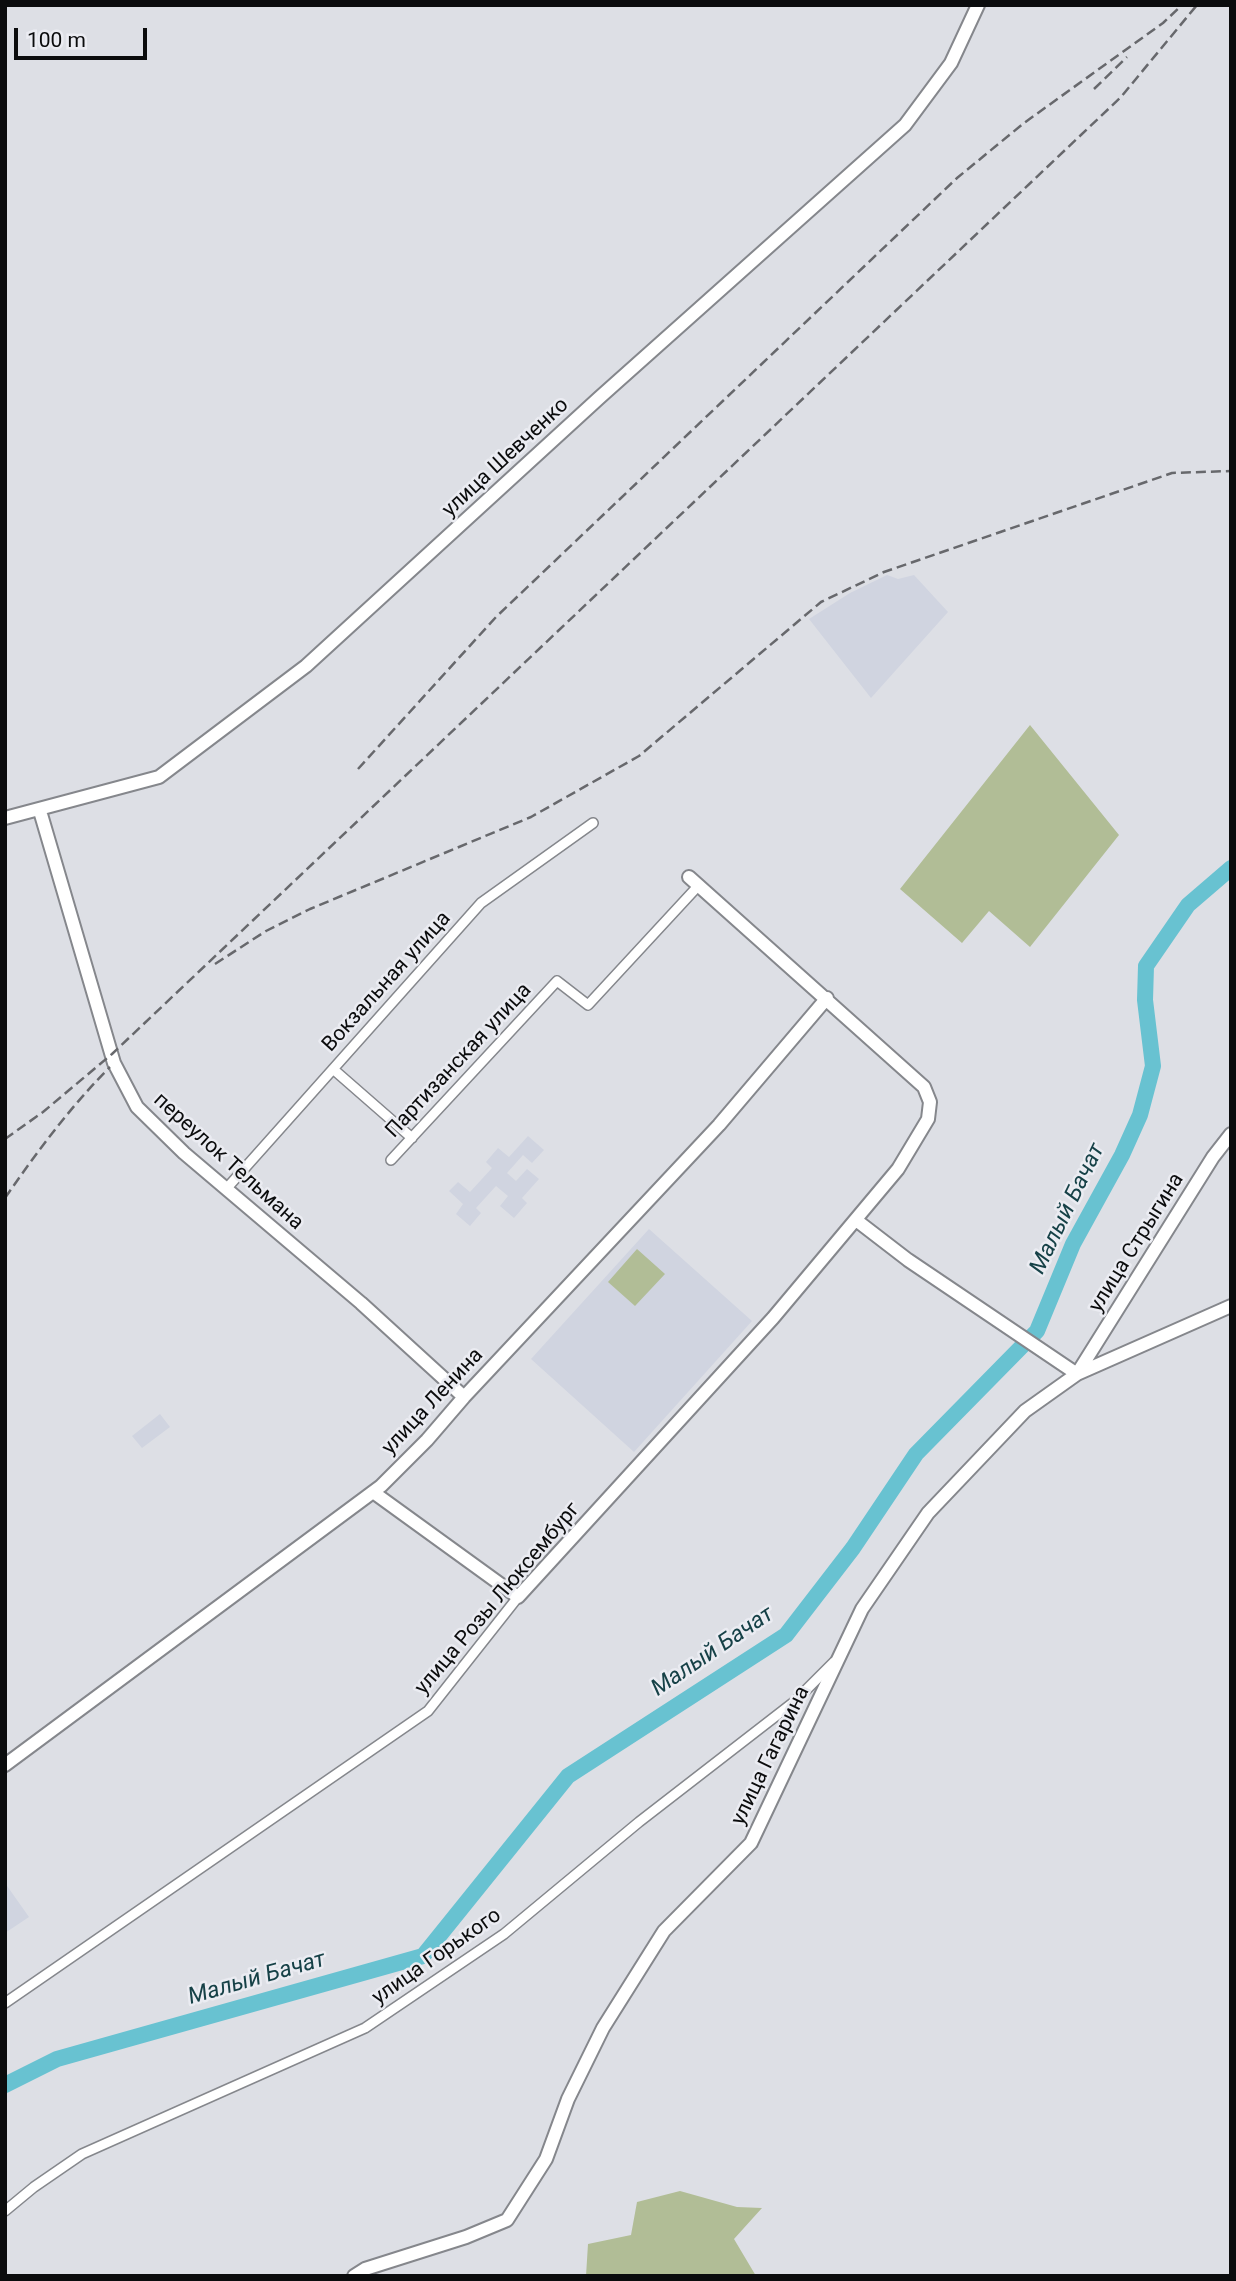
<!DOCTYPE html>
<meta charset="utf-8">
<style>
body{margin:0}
#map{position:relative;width:1236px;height:2281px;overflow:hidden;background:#dddfe5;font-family:Roboto,sans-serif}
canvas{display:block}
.frame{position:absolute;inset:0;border:7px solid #0b0c0d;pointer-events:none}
.scale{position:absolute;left:14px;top:28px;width:133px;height:32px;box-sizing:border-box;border:4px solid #0b0c0d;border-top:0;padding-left:9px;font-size:21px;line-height:24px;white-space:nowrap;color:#0b0c0d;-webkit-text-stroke:5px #ebecf2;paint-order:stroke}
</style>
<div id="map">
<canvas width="1236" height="2281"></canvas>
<div class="frame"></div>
<div class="scale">100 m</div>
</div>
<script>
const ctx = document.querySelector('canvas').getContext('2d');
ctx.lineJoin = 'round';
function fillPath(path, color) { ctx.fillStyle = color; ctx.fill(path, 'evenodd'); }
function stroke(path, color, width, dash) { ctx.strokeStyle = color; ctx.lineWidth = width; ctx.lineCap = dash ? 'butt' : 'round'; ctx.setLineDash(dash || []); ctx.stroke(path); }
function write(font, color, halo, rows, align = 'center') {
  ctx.font = font + ' Roboto,sans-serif'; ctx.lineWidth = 5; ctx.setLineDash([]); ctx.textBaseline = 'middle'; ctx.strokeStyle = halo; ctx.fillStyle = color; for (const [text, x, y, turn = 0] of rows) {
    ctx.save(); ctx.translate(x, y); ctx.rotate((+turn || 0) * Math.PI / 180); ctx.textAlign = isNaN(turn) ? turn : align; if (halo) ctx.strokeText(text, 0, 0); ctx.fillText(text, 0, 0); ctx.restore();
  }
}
const built = new Path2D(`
 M887,575L898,579L914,575L948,612L871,698L809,619L850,593Z
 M528,1136L544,1150L532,1163L523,1155L507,1173L516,1181L527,1169L539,1179L522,1198L527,1203L514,1218L500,1206L508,1196L496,1186L476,1208L481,1213L470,1226L456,1214L463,1204L449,1191L458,1182L470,1192L492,1168L486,1162L498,1148L509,1157Z
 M649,1229L752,1321L634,1452L531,1359Z
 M160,1414L170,1427L142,1448L132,1436Z
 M5,1883L29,1917L5,1933Z`);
const green = new Path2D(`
 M1030,725L1119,835L1030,947L989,911L962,943L900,889Z
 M637,1249L665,1274L635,1306L608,1282Z
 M680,2191L737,2207L762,2208L734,2239L756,2276H586L588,2244L631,2235L637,2202Z`);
const river = new Path2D(`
 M5,2085L57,2059L423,1956L568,1776L786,1635L853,1548L916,1454L1037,1331L1073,1244L1122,1155L1140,1115L1153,1066L1145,1000L1146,966L1188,905L1231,868`);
const street = new Path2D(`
 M333,1069L412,1138
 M391,1160L557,981L588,1005L699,885
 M227,1188L481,903L593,823
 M5,2003L428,1711L518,1597
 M5,2211L34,2187L82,2154L365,2028L504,1934L639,1822L794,1702L834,1662`);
const secondary = new Path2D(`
 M40,811L114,1063L137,1107L184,1153L361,1303L464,1397
 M5,818L159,777L306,666L599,398L905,125L951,63L978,5
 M856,1220L908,1260L1077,1374
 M1077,1374L1213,1157L1231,1134
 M373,1492L518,1597L773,1318L898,1169L928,1119L930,1102L924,1087L689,877
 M5,1765L381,1486L427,1440L464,1397L719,1125L827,998
 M354,2276L365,2269L466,2237L507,2220L546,2159L568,2099L603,2028L664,1931L751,1843L862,1609L928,1513L1025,1411L1077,1374L1231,1306`);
const rail = new Path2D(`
 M1094,89L1127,57
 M358,769L496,617L957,178L1024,123L1163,23L1182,5
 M215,964L266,931L310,909L531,817L639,756L821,602L884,572L1172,473L1231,471
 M5,1139L43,1112L112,1054L1121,97L1197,5
 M5,1198C37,1152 70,1107 110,1067`);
const streetNames = [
 ["улица Шевченко",506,458,-43],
 ["Вокзальная улица",387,982,-48],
 ["Партизанская улица",459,1061,-47],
 ["переулок Тельмана",228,1162,42],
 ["улица Стрыгина",1137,1243,-58],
 ["улица Ленина",433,1402,-47],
 ["улица Розы Люксембург",498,1599,-50],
 ["улица Гагарина",771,1756,-64],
 ["улица Горького",437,1957,-35]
];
const waterNames = [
 ["Малый Бачат",1068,1209,-64],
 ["Малый Бачат",713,1652,-34],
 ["Малый Бачат",257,1979,-16]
];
fillPath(built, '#d0d4e0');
fillPath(green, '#b1bd96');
stroke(river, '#68c2d1', 16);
stroke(street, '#85878c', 12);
stroke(secondary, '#85878c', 16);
stroke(street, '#fff', 9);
stroke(secondary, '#fff', 12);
stroke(rail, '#67686c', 2.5, [10, 5]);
write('21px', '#0b0c0d', '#ebecf2', streetNames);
write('italic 23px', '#164147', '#ebecf2', waterNames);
</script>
